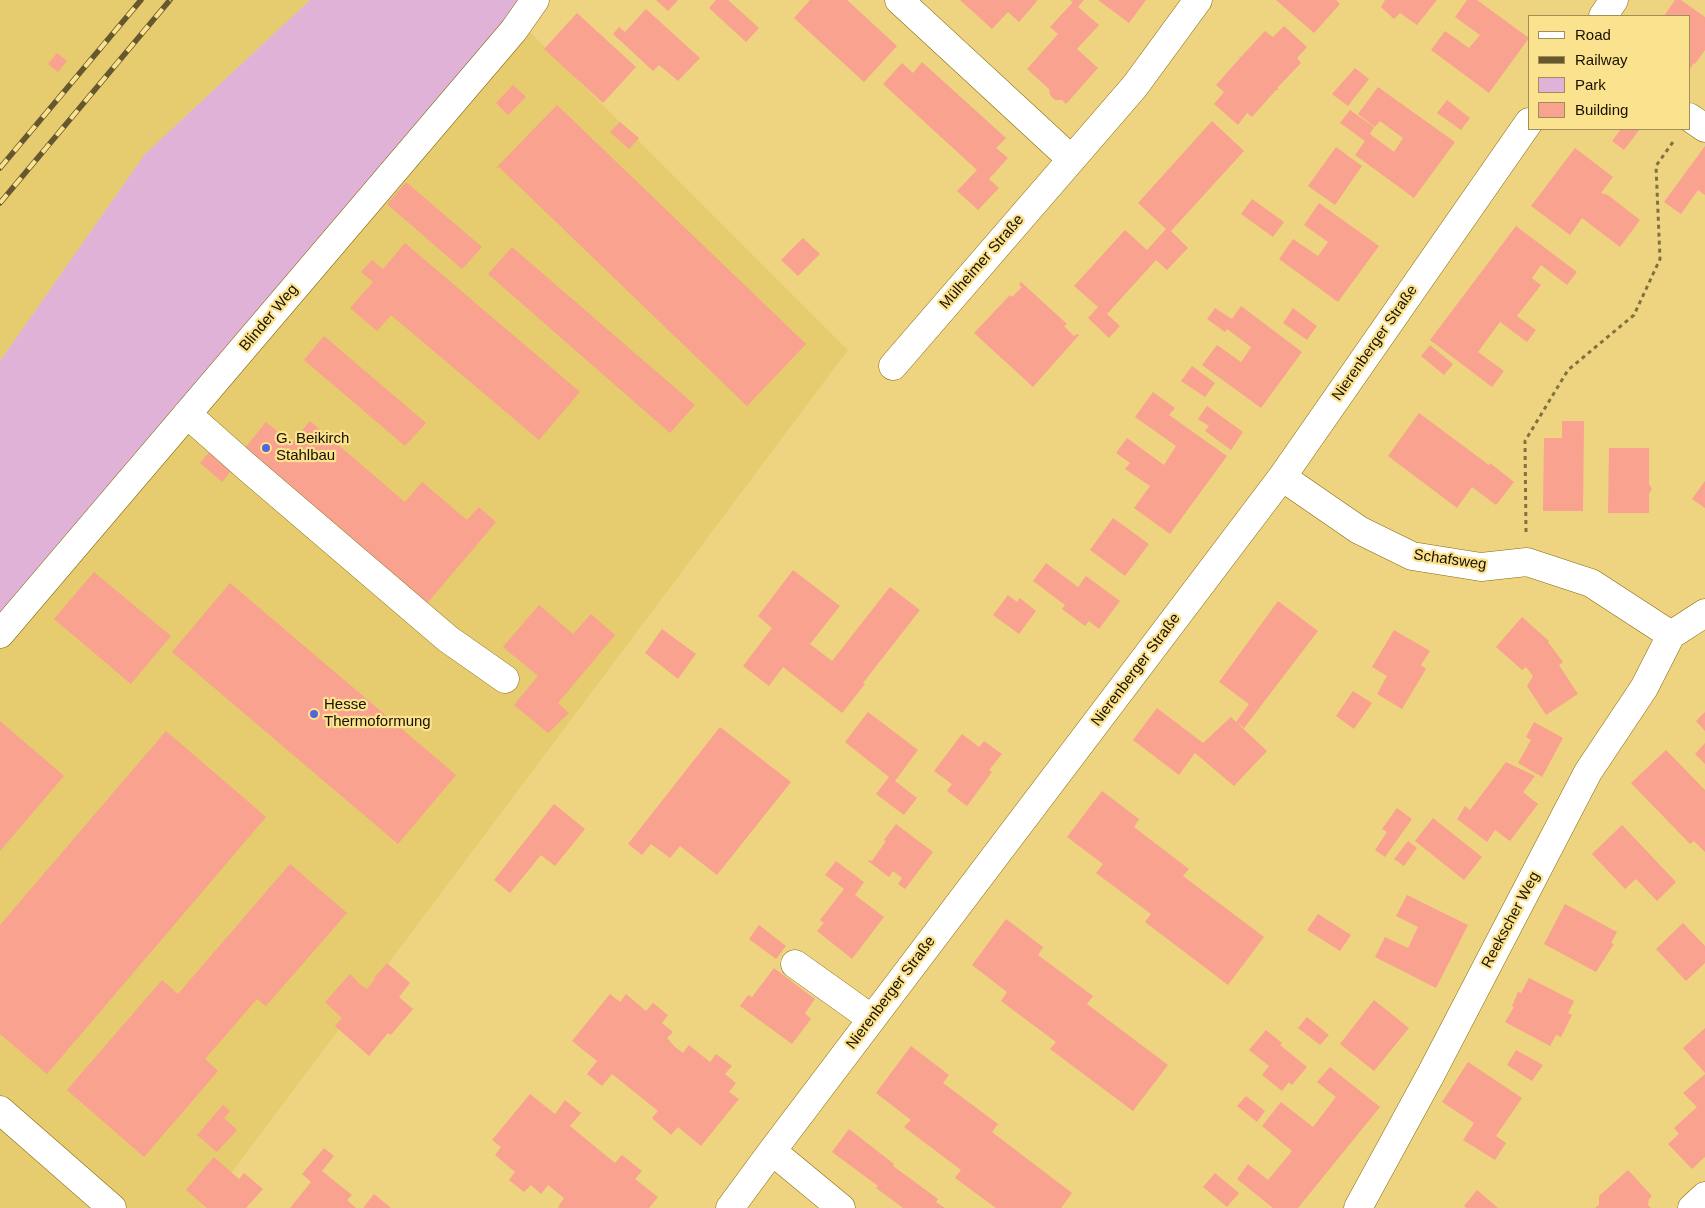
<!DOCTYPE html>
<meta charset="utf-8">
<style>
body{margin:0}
#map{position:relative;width:1705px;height:1208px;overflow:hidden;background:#eed481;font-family:Helvetica,sans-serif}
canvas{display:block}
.legend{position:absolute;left:1528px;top:15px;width:162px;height:115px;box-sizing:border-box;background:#fbe28e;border:1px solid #a18e55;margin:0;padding:6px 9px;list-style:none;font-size:15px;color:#191100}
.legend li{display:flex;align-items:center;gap:10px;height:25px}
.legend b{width:25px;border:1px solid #a18e55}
</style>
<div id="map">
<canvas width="1705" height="1208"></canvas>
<ul class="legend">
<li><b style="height:6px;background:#fff"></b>Road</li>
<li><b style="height:6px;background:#65572e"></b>Railway</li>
<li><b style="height:14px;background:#e0b2d7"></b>Park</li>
<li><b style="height:14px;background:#f8a28f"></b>Building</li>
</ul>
</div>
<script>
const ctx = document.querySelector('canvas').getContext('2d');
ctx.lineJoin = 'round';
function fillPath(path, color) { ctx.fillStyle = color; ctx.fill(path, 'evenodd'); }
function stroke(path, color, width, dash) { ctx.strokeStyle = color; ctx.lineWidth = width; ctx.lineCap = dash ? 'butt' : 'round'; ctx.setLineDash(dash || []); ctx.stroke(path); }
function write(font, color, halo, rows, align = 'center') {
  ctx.font = font + ' Helvetica,sans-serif'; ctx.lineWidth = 4.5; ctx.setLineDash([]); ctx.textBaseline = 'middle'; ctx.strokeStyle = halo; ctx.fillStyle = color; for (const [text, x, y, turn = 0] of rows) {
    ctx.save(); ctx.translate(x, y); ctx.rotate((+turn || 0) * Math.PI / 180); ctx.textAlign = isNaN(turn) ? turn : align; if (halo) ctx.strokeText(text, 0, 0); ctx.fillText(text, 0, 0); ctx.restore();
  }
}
const built = new Path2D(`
 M0,0H310L145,154L0,361Z
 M524,26L848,350L205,1208H0V636Z`);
const green = new Path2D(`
 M310,0H543L0,636V361L145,154Z`);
const building = new Path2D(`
 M656,0H678L668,11Z
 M716,0H728L759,28L746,42L709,8Z
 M810,0H847L897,46L864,82L794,18Z
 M960,0H1036L1037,1L1019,22L1008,12L992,29Z
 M1070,0H1084L1078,7L1099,25L1077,49L1098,68L1066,104L1062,100H1055L1050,95L1049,89L1027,69L1058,34L1050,27L1073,2Z
 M1098,0H1146L1129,23Z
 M1276,0H1336L1340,4L1314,33Z
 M1385,0H1437L1417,25L1400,13L1394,19L1381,7Z
 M1467,0H1477L1529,38L1489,93L1431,50L1445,31L1469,48L1480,35L1455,17Z
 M1675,0H1681L1705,17V50L1695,64L1694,63L1689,70V16H1664Z
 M646,9L700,58L678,81L659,65L653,71L613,34L619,27L625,32Z
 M577,13L636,67L603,103L544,49Z
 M1284,26L1307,47L1297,58L1301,63L1277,88L1279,90H1276L1252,117L1247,113L1238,125L1214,104L1224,92L1216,85L1240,58L1239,56L1241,57L1265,31L1273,37Z
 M57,53L67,61L58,72L48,64Z
 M922,62L1006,138L996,148L1008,158L989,179L999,188L978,210L957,191L977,170L883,84L902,63L913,73Z
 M1355,68L1369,79L1348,106L1332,94Z
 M513,85L526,97L508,115L496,103Z
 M1378,87L1455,142L1414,198L1355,155L1365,141L1340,123L1350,110L1374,127L1370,134L1394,152L1403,138L1380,121L1375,127L1358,114Z
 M1447,100L1470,118L1461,130L1437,113Z
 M557,105L806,344L747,406L499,167L496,168Z
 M1212,121L1244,151L1171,231L1188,248L1167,270L1156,260L1107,314L1120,326L1109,338L1088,318L1098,307L1074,286L1125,230L1147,250L1166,229L1138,203Z
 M620,122L639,138L629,149L610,132Z
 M1621,129H1640L1624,150L1612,141Z
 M1705,146V195L1698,190L1681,214L1664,202Z
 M1336,147L1362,166L1335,205L1308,186Z
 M1575,148L1613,177L1601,193L1608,195L1640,220L1620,247L1582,218L1570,235L1531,206Z
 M406,182L482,247L462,269L387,204Z
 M1252,199L1284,222L1273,237L1241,214Z
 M1319,203L1379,246L1338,302L1279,259L1293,239L1318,256L1328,242L1304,225Z
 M1516,226L1577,272L1567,285L1541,265L1532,278L1541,285L1517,316L1536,330L1527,342L1500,322L1478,352L1504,371L1492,387L1430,340Z
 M803,238L820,254L798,276L781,260Z
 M405,243L580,392L539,440L391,315L377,331L350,308L373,282L361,272L372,260L383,269Z
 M512,247L695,405L670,433L488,274Z
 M1021,282L1067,324L1064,326L1074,336L1077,334L1079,335L1033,387L974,333L1010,295L1012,297L1022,287L1019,285Z
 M1241,306L1302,352L1261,408L1202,365L1217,345L1241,362L1246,355L1251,347L1227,329L1225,332L1207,319L1215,308L1232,319Z
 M1293,308L1317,326L1307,340L1283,323Z
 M324,336L426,423L405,446L304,360Z
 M1430,345L1453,364L1444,375L1421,356Z
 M1192,366L1215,383L1205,397L1181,381Z
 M1153,392L1175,408L1169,415L1227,456L1170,534L1134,508L1150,486L1125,469L1130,463L1116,453L1127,438L1164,465L1176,446L1135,417Z
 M1207,406L1243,432L1231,450L1205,431L1209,426L1198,419Z
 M1419,413L1489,465L1490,463L1514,482L1496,505L1472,487L1457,508L1388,456Z
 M310,421L405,502L422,482L467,520L479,507L496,522L424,607L241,453L266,422L292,443Z
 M1562,421H1584L1583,511H1543L1544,438H1562Z
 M1609,448H1649V484L1652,489L1649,494V513H1608Z
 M212,449L234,467L222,482L200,463Z
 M1705,481V508L1692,499Z
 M1113,518L1149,544L1125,576L1090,550Z
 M1046,563L1078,587L1086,576L1120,601L1099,629L1089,621L1085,626L1062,609L1065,605L1033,581Z
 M793,570L840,606L810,644L832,661L890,587L920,610L863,683L865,684L842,713L783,667L769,686L743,666L772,628L758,616Z
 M94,572L171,636L131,684L54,619Z
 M230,583L456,775L398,844L172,652Z
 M1008,595L1017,602L1020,598L1036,611L1019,634L993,615Z
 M1278,601L1318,631L1244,728L1236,722L1267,751L1234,786L1195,753L1179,775L1133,740L1157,708L1203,743L1231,717L1236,722L1249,704L1219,682Z
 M539,605L573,634L591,614L615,635L558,703L569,713L548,733L514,705L538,676L503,647Z
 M1522,617L1549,641L1548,642L1563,662L1559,665L1578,694L1546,715L1527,686L1533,676L1526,667L1522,670L1496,647Z
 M662,629L696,654L678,679L645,653Z
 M1394,630L1430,651L1421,665L1426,669L1402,709L1377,694L1387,676L1372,667Z
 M1353,691L1372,703L1354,729L1336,716Z
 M868,712L918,750L895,781L917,798L904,815L876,794L889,777L845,742Z
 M1705,712V731L1696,721Z
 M0,721L64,776L0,851Z
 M1534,722L1563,738L1542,777L1518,763L1531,740L1526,737Z
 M720,727L791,782L717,875L680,846L670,858L651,844L642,855L628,844Z
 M166,731L266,817L47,1074L0,1034V925Z
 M962,734L979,747L984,741L1002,754L989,770L992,772L967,806L947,791L952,784L934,771Z
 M1705,743V764L1695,754Z
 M1666,750L1705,790V852L1694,841L1690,844L1631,783Z
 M1506,762L1535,776L1523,792L1538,804L1510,841L1495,830L1487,842L1457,819L1465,806L1470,810Z
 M1102,791L1139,819L1134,827L1189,869L1183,876L1264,937L1228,985L1145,922L1151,914L1096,873L1103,864L1067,837Z
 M554,804L585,829L555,866L541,855L510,893L494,880Z
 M1397,808L1412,819L1385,857L1375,850L1387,832L1382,829Z
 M1433,818L1482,857L1464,880L1415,841Z
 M896,824L933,852L905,889L898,884L902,878L893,871L889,877L868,861L869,860L872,861L886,841L884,840Z
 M1622,825L1676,882L1657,901L1636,879L1625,889L1592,854Z
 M1408,841L1417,848L1404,866L1394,859Z
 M836,861L864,882L855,895L884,917L852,959L817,931L824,923L820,920L844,889L825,875Z
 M290,864L347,913L266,1006L257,999L205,1059L218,1071L144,1157L67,1090L162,980L178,994Z
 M1407,895L1468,925L1436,988L1375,957L1385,937L1408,948L1418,927L1396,916Z
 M1565,904L1617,932L1611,943L1614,944L1596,972L1544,944Z
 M1318,914L1351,935L1340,951L1307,930Z
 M1006,919L1043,947L1038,955L1093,996L1087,1004L1168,1065L1133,1111L1050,1049L1056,1042L1001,1001L1007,992L972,965Z
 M1683,923L1705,946V963L1686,981L1656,949Z
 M759,925L786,946L776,959L749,939Z
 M387,963L410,983L399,997L413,1009L391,1035L388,1033L369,1056L335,1026L342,1018L325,1002L350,974L358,982V983L367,989L375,979L374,978Z
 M774,968L815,999L805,1013L811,1019L792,1044L740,1006L748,995L752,997Z
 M1529,978L1574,1001L1568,1013L1572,1015L1561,1037L1556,1035L1550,1046L1505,1022L1514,1007L1512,1006L1518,992L1521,993Z
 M610,994L620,1002L626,994L646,1011L653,1003L668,1015L662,1023L673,1032L667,1038L675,1047L683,1053L689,1045L710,1062L716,1054L732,1066L725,1074L736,1083L729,1092L739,1099L701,1146L678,1127L671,1135L652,1118L658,1111L612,1074L602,1086L587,1074L597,1061L572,1041Z
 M1374,1000L1409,1028L1374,1071L1340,1044Z
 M1307,1017L1329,1035L1320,1045L1298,1028Z
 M1705,1028V1073L1683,1048Z
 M1266,1030L1282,1043L1280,1045L1307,1067L1292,1085L1289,1082L1282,1091L1262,1075L1269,1066L1249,1050Z
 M911,1046L949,1075L943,1083L998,1124L992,1132L1072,1193L1061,1208H996L955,1178L961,1170L904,1127L911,1120L876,1093Z
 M1516,1050L1543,1065L1532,1081L1507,1065Z
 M1468,1062L1522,1098L1496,1136L1506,1143L1495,1160L1463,1140L1474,1123L1442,1102Z
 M1330,1067L1380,1107L1298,1208H1273L1237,1179L1248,1164L1268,1180L1292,1151L1262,1126L1281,1102L1313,1127L1336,1097L1317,1082Z
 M1705,1074V1157L1692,1169L1668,1144L1679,1134L1674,1128L1697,1107L1683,1093Z
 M530,1094L555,1114L565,1100L581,1113L570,1126L615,1163L622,1155L642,1171L635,1179L658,1197L649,1208H560L558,1207L564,1198L548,1185L541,1194L531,1185L524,1192L509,1180L515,1172L495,1155L501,1147L492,1140Z
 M1246,1096L1265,1111L1257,1122L1237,1106Z
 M223,1105L230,1111L224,1118L237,1130L217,1152L197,1135Z
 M849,1129L894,1164L893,1166L938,1199L936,1202L945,1208H903L876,1188L878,1186L832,1152Z
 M324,1148L334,1156L322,1171L352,1195L347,1200L356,1208H290L311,1182L302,1174Z
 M214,1157L239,1179L244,1173L263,1189L246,1208H207L186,1190Z
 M1628,1170L1652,1196L1649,1199L1648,1205L1651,1208H1595L1599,1205V1196Z
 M1215,1173L1239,1193L1227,1207L1203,1187Z
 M1477,1190L1498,1208H1466L1464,1206Z
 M374,1194L391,1208H363Z`);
const path = new Path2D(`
 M1526,532L1525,441L1568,370L1634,315L1660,259L1656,166L1673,142`);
const minor = new Path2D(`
 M899,0L1071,159
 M1603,16L1614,0
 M1689,117L1705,128
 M893,366L1135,86L1198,0
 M187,414L248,468L448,639L505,679
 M1282,477L1359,530L1412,556L1481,567L1527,562L1591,583L1671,635
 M0,634L514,30L535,0
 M795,964L872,1019
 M0,1110L112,1208
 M772,1151L841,1208
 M730,1208L772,1151L1282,477L1529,122
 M1358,1208L1431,1074L1588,772L1644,688L1671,635L1705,613
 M1692,1208L1705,1196`);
const rail = new Path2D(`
 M0,168L141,0
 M0,203L170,0`);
const markers = [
 [266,448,5,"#5566dc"],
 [314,714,5,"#5566dc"]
];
const streetNames = [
 ["Mülheimer Straße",982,262,-49],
 ["Blinder Weg",269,318,-50],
 ["Nierenberger Straße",1375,343,-55],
 ["Schafsweg",1450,560,8],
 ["Nierenberger Straße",1136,670,-53],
 ["Reekscher Weg",1511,920,-62],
 ["Nierenberger Straße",891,993,-53]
];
const poiNames = [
 ["G. Beikirch",276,439],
 ["Stahlbau",276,456],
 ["Hesse",324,705],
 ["Thermoformung",324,722]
];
fillPath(built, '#e7cb6f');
fillPath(green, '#e0b2d7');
fillPath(building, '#f8a28f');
stroke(minor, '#826a08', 29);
stroke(path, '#81713f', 3, [4, 4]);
stroke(minor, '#fff', 28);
stroke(rail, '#65572e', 5.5);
stroke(rail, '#fbe28e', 4, [11]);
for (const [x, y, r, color] of markers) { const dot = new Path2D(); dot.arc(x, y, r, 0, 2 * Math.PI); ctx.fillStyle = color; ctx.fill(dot); stroke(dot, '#fbe28e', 2); }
write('15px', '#191100', '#fbe28e', streetNames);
write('15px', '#191100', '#fbe28e', poiNames, 'left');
</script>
